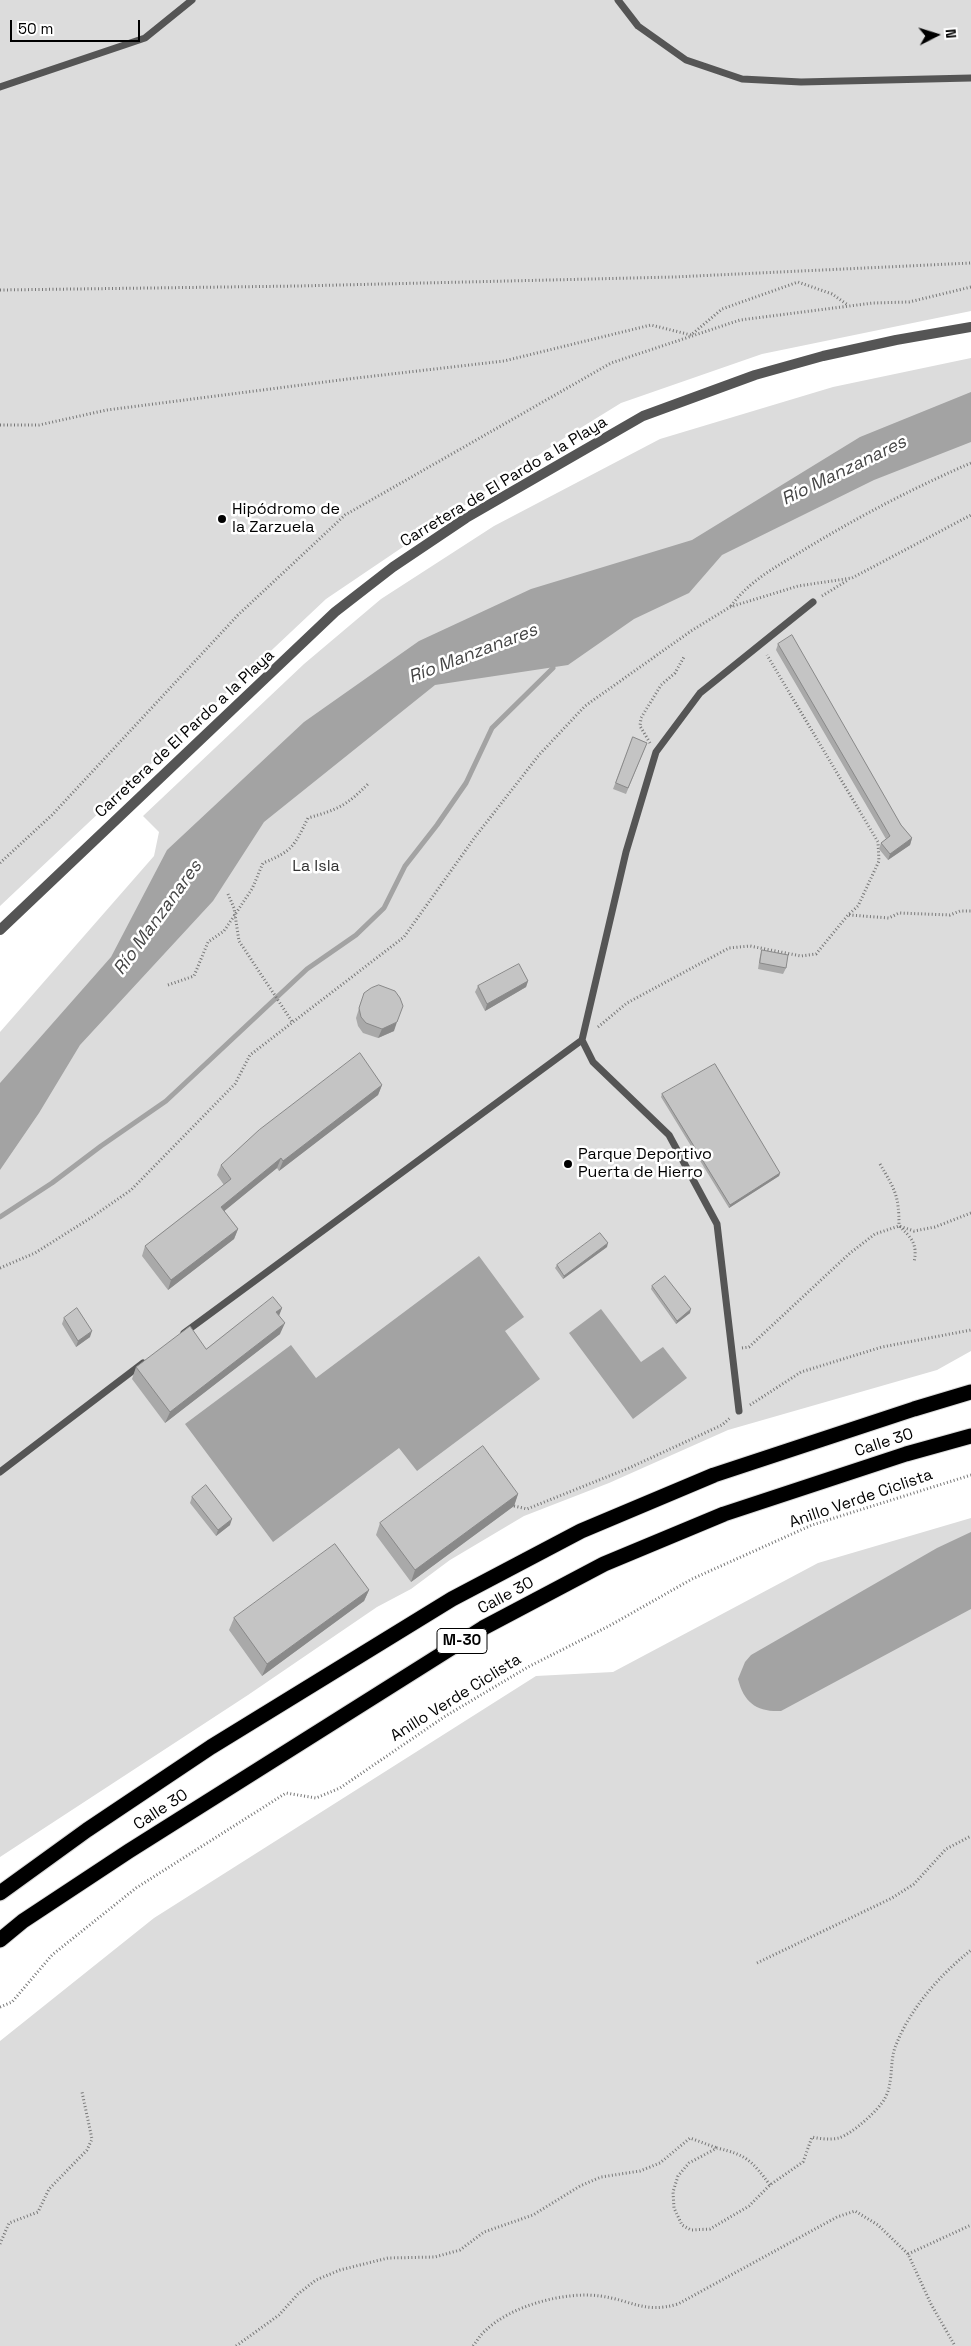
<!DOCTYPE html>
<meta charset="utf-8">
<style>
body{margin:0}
#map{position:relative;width:971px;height:2346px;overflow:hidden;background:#fff;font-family:"Space Grotesk",sans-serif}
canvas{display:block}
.north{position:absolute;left:911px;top:10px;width:50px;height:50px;-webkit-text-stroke:4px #fff;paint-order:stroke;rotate:85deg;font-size:14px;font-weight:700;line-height:20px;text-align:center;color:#000}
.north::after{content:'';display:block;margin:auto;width:18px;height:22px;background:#000;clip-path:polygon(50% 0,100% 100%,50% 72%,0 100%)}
.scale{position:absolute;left:10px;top:20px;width:130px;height:22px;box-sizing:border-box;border:2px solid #000;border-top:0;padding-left:6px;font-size:15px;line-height:18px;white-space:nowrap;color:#000;-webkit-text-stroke:4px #fff;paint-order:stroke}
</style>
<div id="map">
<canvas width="971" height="2346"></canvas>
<div class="north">N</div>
<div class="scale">50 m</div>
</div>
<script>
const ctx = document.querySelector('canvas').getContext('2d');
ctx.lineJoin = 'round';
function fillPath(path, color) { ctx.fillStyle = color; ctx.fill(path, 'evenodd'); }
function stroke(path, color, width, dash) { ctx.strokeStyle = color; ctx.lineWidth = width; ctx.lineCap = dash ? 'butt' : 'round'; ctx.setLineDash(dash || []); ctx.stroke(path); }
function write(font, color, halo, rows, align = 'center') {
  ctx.font = font + ' "Space Grotesk",sans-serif'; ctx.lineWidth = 5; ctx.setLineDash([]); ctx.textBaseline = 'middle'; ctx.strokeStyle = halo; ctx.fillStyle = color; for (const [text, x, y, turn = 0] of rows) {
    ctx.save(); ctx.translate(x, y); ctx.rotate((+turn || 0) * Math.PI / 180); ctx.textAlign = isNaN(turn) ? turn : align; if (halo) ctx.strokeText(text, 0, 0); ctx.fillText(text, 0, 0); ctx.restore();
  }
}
const green = new Path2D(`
 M0,0H971V311L762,354L621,403L561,440L326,599L0,906Z
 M971,358V1351L937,1370L728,1430L609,1483L524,1516L450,1560L411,1589L377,1607L248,1695L0,1857V1032L154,856L159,832L143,816L304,664L381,599L494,526L660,439L833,387Z
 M971,1518V2346H0V2041L154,1918L536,1676L613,1672L818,1563Z`);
const water = new Path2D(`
 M971,392V442L874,480L722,555L689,593L634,619L568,665L435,685L264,822L213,901L80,1045L39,1113L0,1170V1083L111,957L167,850L304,722L419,641L531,589L692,540L860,437Z
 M479,1256L524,1317L505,1331L540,1379L417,1471L399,1448L273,1542L185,1424L291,1345L316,1378Z
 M601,1309L641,1362L663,1347L687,1378L633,1419L569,1333Z
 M971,1532V1609L781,1711C757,1712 744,1703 738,1679L745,1662L751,1655L937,1548Z`);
const stream = new Path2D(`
 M0,1217L52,1183L101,1146L166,1101L307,969L356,935L384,908L405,866L437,825L466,783L492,728L553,668`);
const path = new Path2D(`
 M0,290L299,286L674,277L971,263
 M0,425H39L107,410L348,379L504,361L651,325L691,335L722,309L798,282L832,294L848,305
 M822,596L848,580
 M731,606C749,581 776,567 802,551C856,518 913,488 971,463
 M650,743L640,726L641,718L661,685L675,673L684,657
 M0,863L52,815L238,615L345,515L611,363L740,320L873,303L909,302L971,287
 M228,894L234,908L239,941L293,1023
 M849,915L889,918L899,913L950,915L960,911H971
 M168,985L194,976L208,942L224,931L252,889L263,863C293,851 294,846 308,818C339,809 346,806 369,783
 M598,1027L627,1003L729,948L750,946L801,956L816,954L848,915L858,906L879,861L878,842L767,655
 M880,1164C895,1190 899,1195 899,1226C911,1237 918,1244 914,1262
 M0,1268L35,1253L92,1217L131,1190L235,1084L250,1055L404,937L475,837L539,755L585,706L691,631L730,607L798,586L852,578L971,515
 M742,1348L749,1347L850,1253L875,1234L899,1226L914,1231L935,1227L971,1213
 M750,1405L801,1372L882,1347L971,1330
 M514,1506L527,1509L629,1468L722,1425L730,1418
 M757,1963L892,1898L914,1884L946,1849L971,1836
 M0,2007L12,2002L52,1955L136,1888L286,1793L316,1798L340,1788L444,1717L528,1667L609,1626L692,1579L812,1525L971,1475
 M770,2185C752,2161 747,2155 717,2148L689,2163L678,2176L673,2192L674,2208L682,2225L691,2230L710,2229L749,2206L770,2185L803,2162L812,2137C821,2139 831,2140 839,2138C853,2133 878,2111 885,2098C894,2082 889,2061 896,2045C911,2007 940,1975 971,1950
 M0,2244L9,2223L38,2212L49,2189L87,2150L92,2139L82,2092
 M908,2254L971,2225
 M236,2346L279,2315L298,2294L316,2280L340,2270L388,2258L435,2257L460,2250L484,2232L533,2215L580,2186L601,2177L640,2171L660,2163L690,2138L717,2148
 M473,2346C477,2341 480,2335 485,2331C510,2306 565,2291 600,2296C631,2300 644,2314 678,2304L837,2217L855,2211L878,2225L908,2254L931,2304L955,2346`);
const lane = new Path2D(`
 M618,0L638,26L686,60L742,79L801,82L971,78
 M0,87L145,38L192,0
 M582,1040L626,852L656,752L700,693L813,602
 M184,1333L582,1040L593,1062L669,1135L717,1224L739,1411
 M0,1472L143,1363`);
const street = new Path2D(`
 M0,930L335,612L393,567L466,518L643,416L755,375L823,356L896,340L971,327`);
const highway = new Path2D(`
 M0,1893L87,1830L211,1747L452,1599L581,1531L714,1475L914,1409L971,1392
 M0,1940L23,1921L129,1851L483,1628L604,1564L724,1514L906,1454L971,1436`);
const wall = new Path2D(`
 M778,644L901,825L912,838L910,845L888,860L879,849L881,843L886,839L776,650Z
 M633,737L647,743L626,794L613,789Z
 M762,950L786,968L783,974L758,969L760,956Z
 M528,981L526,987L485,1011L475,992L478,986Z
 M361,1002L394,1031L378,1038L363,1033L358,1026L356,1018Z
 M382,1085L378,1095L279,1171L277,1168L224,1211L238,1229L234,1239L168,1290L142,1256L145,1246L224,1185L217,1175L221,1165Z
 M662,1094L780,1173L779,1176L729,1208L661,1097Z
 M607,1247L563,1279L555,1268L557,1265Z
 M652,1286L690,1313L676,1324L651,1289Z
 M282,1308L279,1316L280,1334L165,1423L132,1379L136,1367L206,1349Z
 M64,1318L90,1337L76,1347L62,1324Z
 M518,1494L514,1506L411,1582L376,1535L380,1523Z
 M192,1497L230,1525L216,1536L190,1503Z
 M369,1590L364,1601L262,1676L229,1630L234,1618Z`);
const shadedWall = new Path2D(`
 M912,838L910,845L888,860L890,854Z
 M528,981L526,987L485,1011L487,1004Z
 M397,1022L394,1031L378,1038L382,1029Z
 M382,1085L378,1095L279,1171L283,1161Z
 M281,1158L277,1168L217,1217L221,1207Z
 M780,1173L779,1176L729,1208L730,1205Z
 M238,1229L234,1239L168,1290L171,1280Z
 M608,1243L607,1247L563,1279L564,1276Z
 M282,1308L277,1320L276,1312Z
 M691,1309L690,1313L676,1324L677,1321Z
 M285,1323L280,1334L165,1423L170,1412Z
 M92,1331L90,1337L76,1347L78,1341Z
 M518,1494L514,1506L411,1582L415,1570Z
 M232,1519L230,1525L216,1536L218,1530Z
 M369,1590L364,1601L262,1676L267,1664Z`);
const building = new Path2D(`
 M792,635L901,825L912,838L890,854L881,843L890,836L778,644Z
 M633,737L647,743L628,788L616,783Z
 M762,950L788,955L786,968L760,963Z
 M519,964L528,981L487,1004L478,986Z
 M379,985L395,991L400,998L403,1006L397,1022L382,1029L366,1023L361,1017L359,1008L364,993L371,988Z
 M360,1053L382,1085L283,1161L281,1158L221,1207L238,1229L171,1280L145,1246L231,1179L221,1165L259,1130Z
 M715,1064L780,1173L730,1205L662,1094Z
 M600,1233L608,1243L564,1276L557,1265Z
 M665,1276L691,1309L677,1321L652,1286Z
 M273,1297L282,1308L276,1312L285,1323L170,1412L136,1367L190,1326L206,1349Z
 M77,1308L92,1331L78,1341L64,1318Z
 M483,1446L518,1494L415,1570L380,1523Z
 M206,1485L232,1519L218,1530L192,1497Z
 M335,1544L369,1590L267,1664L234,1618Z`);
const markers = [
 [222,519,5,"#000"],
 [568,1164,5,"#000"]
];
const shields = [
 [462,1641,50]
];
const shieldNames = [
 ["M-30",462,1641]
];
const streetNames = [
 ["Carretera de El Pardo a la Playa",504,482,-31],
 ["Carretera de El Pardo a la Playa",185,734,-43],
 ["Calle 30",884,1443,-18],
 ["Anillo Verde Ciclista",861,1499,-19],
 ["Calle 30",506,1596,-28],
 ["Anillo Verde Ciclista",456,1698,-32],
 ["Calle 30",161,1810,-33]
];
const poiNames = [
 ["Hipódromo de",232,510],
 ["la Zarzuela",232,528],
 ["Parque Deportivo",578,1155],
 ["Puerta de Hierro",578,1173]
];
const parkNames = [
 ["La Isla",316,867]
];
const waterNames = [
 ["Río Manzanares",844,471,-26],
 ["Río Manzanares",473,654,-21],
 ["Río Manzanares",158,918,-54]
];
fillPath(green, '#dcdcdc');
fillPath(water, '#a3a3a3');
stroke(stream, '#a3a3a3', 5);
stroke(highway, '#dbdbdb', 17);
stroke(path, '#777', 3, [1, 2.5]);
stroke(lane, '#555', 7);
stroke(street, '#555', 10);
stroke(highway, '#000', 15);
fillPath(wall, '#a9a9a9');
fillPath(shadedWall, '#898989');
fillPath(building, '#c4c4c4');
stroke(building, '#898989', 1);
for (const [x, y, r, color] of markers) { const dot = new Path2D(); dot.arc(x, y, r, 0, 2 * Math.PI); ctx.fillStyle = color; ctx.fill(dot); stroke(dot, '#fff', 2); }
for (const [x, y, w] of shields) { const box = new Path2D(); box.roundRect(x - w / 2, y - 12.5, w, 25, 4); ctx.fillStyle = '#fff'; ctx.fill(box); stroke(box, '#000', 1); }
write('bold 15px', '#000', null, shieldNames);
write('16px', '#000', '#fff', streetNames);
write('16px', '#000', '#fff', poiNames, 'left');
write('16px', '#333', '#fff', parkNames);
write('italic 18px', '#444', '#fff', waterNames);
</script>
